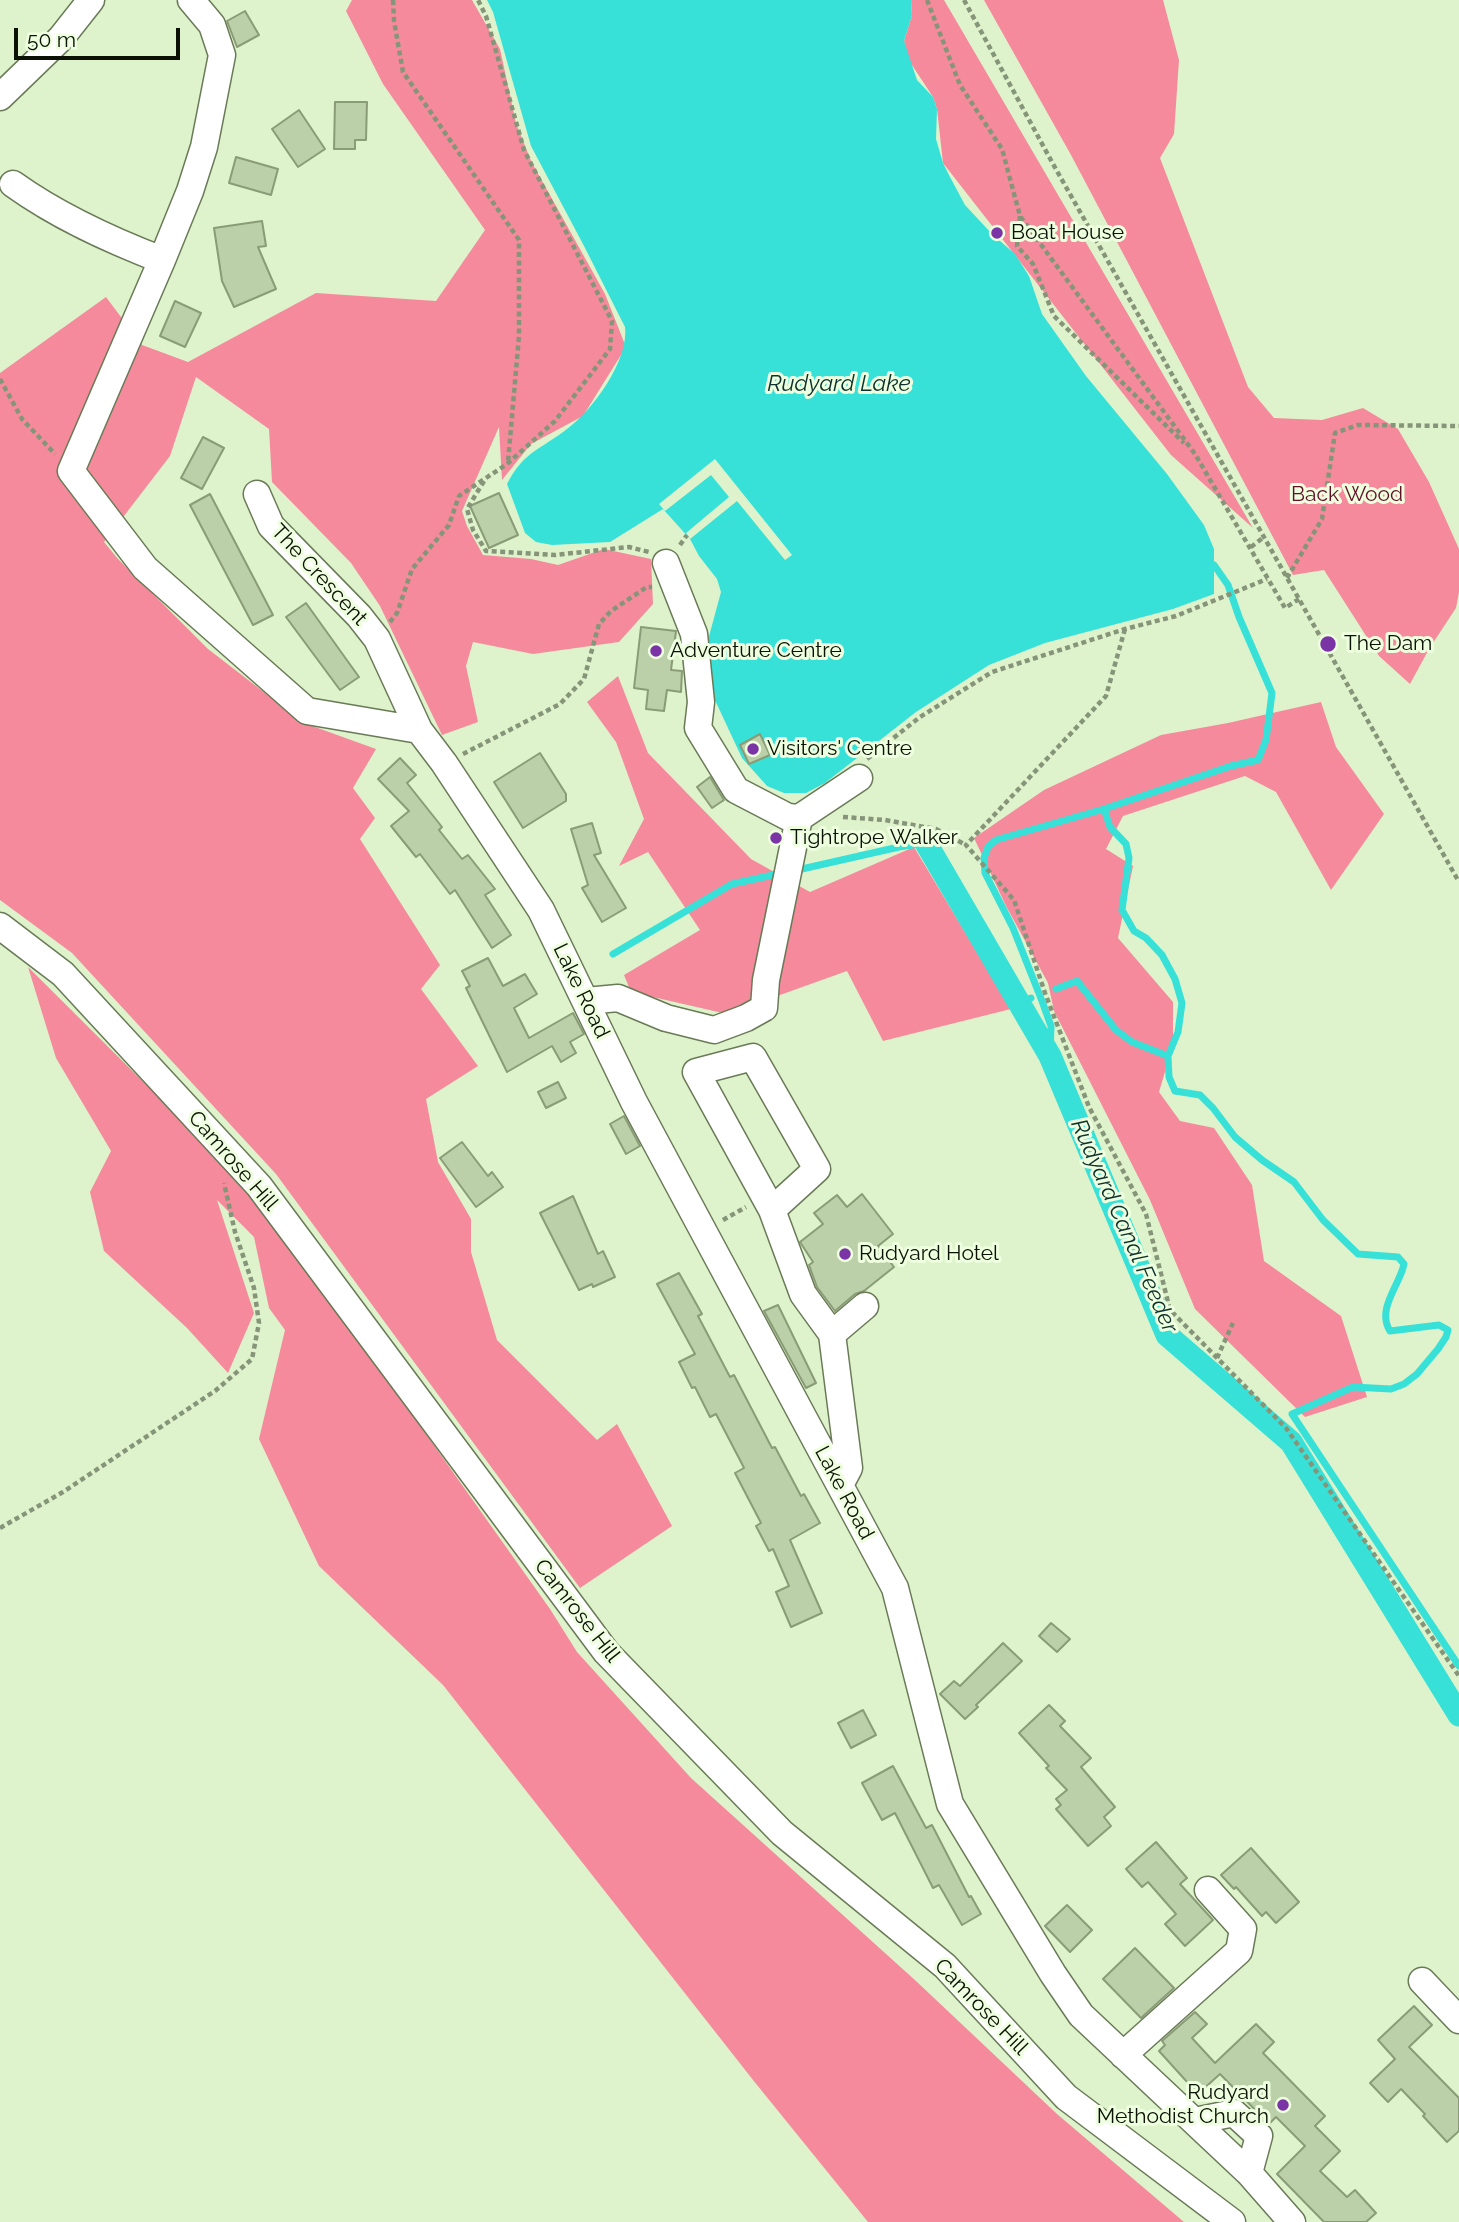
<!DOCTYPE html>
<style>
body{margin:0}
#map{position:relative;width:1459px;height:2222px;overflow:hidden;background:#def3cb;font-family:Raleway,sans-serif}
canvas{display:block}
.scale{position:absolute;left:14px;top:28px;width:166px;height:32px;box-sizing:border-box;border:4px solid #0b1105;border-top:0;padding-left:9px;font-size:21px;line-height:24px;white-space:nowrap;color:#0b1105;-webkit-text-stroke:5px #eeffdf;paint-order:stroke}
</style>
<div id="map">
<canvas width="1459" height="2222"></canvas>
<div class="scale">50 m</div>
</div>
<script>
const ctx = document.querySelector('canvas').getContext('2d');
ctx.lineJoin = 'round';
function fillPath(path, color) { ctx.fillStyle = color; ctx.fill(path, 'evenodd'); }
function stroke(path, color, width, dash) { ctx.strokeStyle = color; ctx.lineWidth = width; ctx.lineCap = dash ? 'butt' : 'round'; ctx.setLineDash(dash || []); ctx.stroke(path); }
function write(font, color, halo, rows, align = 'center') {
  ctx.font = font + ' Raleway,sans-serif'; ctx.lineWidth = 6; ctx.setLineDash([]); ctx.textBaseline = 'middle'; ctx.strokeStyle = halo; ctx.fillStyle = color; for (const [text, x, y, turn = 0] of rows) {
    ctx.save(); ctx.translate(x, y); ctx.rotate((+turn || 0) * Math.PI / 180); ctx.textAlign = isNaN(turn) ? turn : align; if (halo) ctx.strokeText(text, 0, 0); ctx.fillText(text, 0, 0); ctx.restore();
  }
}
const forest = new Path2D(`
 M352,0H472L500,49L516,123L531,161L605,294L626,347L583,416L531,444L502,480L499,427L462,511L467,526L483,555L531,559L558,565L604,549L651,559L653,604L619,642L533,654L473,642L466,666L478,722L442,735L380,606L351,563L272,482L269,429L196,377L170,456L104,542L118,559L208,649L304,723L376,749L353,788L375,818L360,839L440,965L421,989L478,1066L426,1099L438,1162L471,1219V1252L497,1340L597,1440L617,1424L672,1526L580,1588L276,1174L72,953L0,900V373L106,297L142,345L188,362L316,293L436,301L485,230L383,84L346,11Z
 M911,0H944L1253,528L1171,455L943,163L937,109L933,97L908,59L904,41L912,15Z
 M984,0H1163L1179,60L1174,134L1160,158L1248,387L1274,418L1322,420L1363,408L1398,429L1429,482L1459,549V592L1456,608L1429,649L1410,684L1379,656L1324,570L1293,575L1071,155Z
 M618,676L648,753L751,859L810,892L914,847L1011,1009L883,1041L847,971L727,1014L631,992L624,975L700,930L648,852L619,866L644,819L616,742L587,702Z
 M1321,702L1336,747L1384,814L1331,890L1276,792L1245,776L1123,816L1106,849L1133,866L1118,938L1173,1002V1045L1159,1092L1180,1121L1214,1128L1252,1185L1264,1261L1341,1316L1367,1397L1305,1417L1195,1309L1150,1200L1054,1011L1048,983L1006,906L974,838L1044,790L1161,735L1228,723Z
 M28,967L255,1193L550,1609L577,1652L691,1778L916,1981L1057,2114L1184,2222H868L753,2080L443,1685L319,1566L259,1439L285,1330L269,1308L254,1237L217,1200L254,1313L228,1373L187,1328L104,1251L90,1192L111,1151L56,1058Z`);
const water = new Path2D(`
 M487,0H911L912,15L904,41L917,80L933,97L937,109L936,139L943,163L950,177L965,205L992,234L1015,254L1029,276L1042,314L1086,376L1167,474L1204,525L1214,549V594L1173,609L1045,643L989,665L916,712L825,783L806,793H784L767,786L742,758L707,683L705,651L721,592L717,579L699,556L690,539L663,509L610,542L552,545L536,542L525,533L507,484C524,451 540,450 567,429C593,410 629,360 625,327L584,246L531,146L493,12Z`);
const pier = new Path2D(`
 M715,459L792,555L785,560L737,501L690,539L686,533L729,497L711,475L665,511L659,504Z`);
const stream = new Path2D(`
 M1104,809L1110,827L1126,844L1129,858L1122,910L1134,931L1146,938L1162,955L1175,979L1182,1003L1178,1032L1168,1056L1169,1077L1175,1091L1200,1095L1213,1108L1235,1137L1262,1160L1294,1182L1323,1220L1358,1254L1398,1257L1404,1264C1400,1285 1376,1309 1390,1331L1439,1325L1448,1330L1446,1337L1438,1349L1417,1374L1404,1384L1391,1389L1353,1387L1292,1414L1459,1666
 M793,871L899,847L926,843
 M613,954L732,884L782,873
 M1056,989L1077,981L1116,1030L1132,1042L1168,1056
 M1019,1002L1031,998
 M1050,1056L1051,1026L1042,1001L1013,928L985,873L984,858L988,847L996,840L1104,809L1231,766L1258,760L1266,740L1272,693L1239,617L1228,585L1214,565`);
const canal = new Path2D(`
 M926,843L1050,1056L1167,1335L1291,1442L1459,1715`);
const building = new Path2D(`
 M245,11L259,35L237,47L227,21Z
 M335,102H367L366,140H355V149H334Z
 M299,110L325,149L298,167L272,129Z
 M236,157L278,169L271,195L229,183Z
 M262,221L266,246L258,247L276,289L234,307L222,281L214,228Z
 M175,301L201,313L185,347L160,336Z
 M203,437L224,448L202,489L181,478Z
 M499,493L518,535L489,548L470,506Z
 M210,494L273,615L253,625L190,505Z
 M306,603L359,677L340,690L286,617Z
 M641,627L676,631L671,670L682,671L681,692L667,690L664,711L646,709L648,690L634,688Z
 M760,734L770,755L749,764L740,745Z
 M540,753L566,794V801L523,828L494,782Z
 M400,758L416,775L407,783L442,827L439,830L462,859L468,855L495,889L485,895L511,935L492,948L455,890L450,894L420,854L416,857L391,826L409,811L378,779Z
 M710,777L724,800L712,808L697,787Z
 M592,823L601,853L594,855L626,908L602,922L582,888L588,885L571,829Z
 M488,958L503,986L525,974L537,994L514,1008L529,1038L573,1013L584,1034L570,1042L576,1053L561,1062L552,1046L507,1072L466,988L470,986L462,971Z
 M558,1082L566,1098L546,1108L538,1092Z
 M624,1116L640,1146L626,1154L610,1124Z
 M462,1142L488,1176L492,1172L503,1187L476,1207L440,1158Z
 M862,1194L893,1234L878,1246L894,1267L864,1291L855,1294L835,1311L817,1287L809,1265L813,1262L800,1242L823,1224L814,1213L837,1195L847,1207Z
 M573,1196L598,1254L603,1251L615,1277L593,1287L592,1284L579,1290L540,1213Z
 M679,1273L702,1314L698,1316L730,1377L734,1375L772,1448L775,1447L801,1496L804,1494L820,1523L790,1540L822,1613L791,1627L776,1592L789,1586L773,1549L769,1551L756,1526L761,1523L735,1473L744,1468L742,1464L716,1414L710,1417L695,1387L692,1388L679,1362L695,1354L657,1284Z
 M778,1305L816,1383L806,1388L764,1311Z
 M1051,1623L1070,1639L1057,1652L1039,1636Z
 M1003,1643L1022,1661L976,1705L978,1707L965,1719L940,1694L954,1681L960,1686Z
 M1049,1705L1065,1721L1060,1726L1091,1758L1081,1767L1115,1807L1104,1817L1111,1826L1088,1846L1056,1809L1061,1805L1056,1799L1067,1790L1046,1768L1049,1766L1019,1733Z
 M863,1710L876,1735L851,1748L838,1723Z
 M893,1766L926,1828L932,1825L969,1897L971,1896L981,1914L962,1925L939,1885L933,1888L895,1813L882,1820L862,1783Z
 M1156,1842L1187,1878L1180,1884L1213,1920L1185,1946L1165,1924L1176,1914L1148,1882L1142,1887L1126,1869Z
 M1251,1848L1299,1902L1276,1923L1266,1912L1262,1916L1236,1887L1234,1889L1221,1875Z
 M1067,1905L1092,1930L1070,1952L1045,1926Z
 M1135,1948L1174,1988L1141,2018L1103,1979Z
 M1414,2006L1432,2025L1409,2047L1459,2098V2131L1447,2142L1423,2116L1425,2114L1401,2089L1388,2102L1370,2083L1395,2059L1378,2040Z
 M1195,2012L1207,2024L1192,2038L1215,2063L1256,2024L1274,2042L1263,2053L1325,2116L1315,2126L1340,2151L1320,2171L1347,2197L1355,2190L1376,2213L1366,2222H1324L1277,2174L1305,2146L1276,2117L1269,2124L1220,2074L1198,2094L1159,2051L1165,2045L1162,2041Z`);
const path = new Path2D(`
 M393,0L394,21L403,72L519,240V336L508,462
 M927,0L960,85L1002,149L1020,216L1195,454L1285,608L1299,599
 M964,0L1053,164L1459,882
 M1020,216L1017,246L1033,264L1054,316L1184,443
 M0,379L22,419L55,454
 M484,481L467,509L473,530L486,551L555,555L629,547L649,552
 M680,545L687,535
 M1251,547L1264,537
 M1287,578L1322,519L1335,433L1358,425L1459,426
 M390,622L397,613L412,569L449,525L459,496L507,464L555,421L610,349L612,321L524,150L486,16L478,0
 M1125,629L1106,696L966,845L1014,900L1045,993L1089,1107L1146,1214L1170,1310L1286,1428L1459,1676
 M463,754L560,704L584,679L599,624L611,611L647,587H652
 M867,759L920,717L992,672L1125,629L1176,616L1267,579
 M843,817L885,820L936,829L966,845
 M723,1220L746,1207
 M1217,1358L1233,1323
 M0,1528L63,1492L215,1391L252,1359L259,1323L254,1288L235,1232L224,1183`);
const minor = new Path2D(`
 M191,0L212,25L222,55L204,147L190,191L162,260L71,471L145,568L307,711L419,730
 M0,97L61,38L91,0
 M13,184C59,217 110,240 162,260
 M257,494L271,526L359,616L377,639L419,730L444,763L541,910L634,1102L895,1588L950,1804L1053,1974L1081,2015L1249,2173L1292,2222
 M666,563L694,634L701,702L698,728L736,790L788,817L799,818L859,778
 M0,926L63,974L259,1186L606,1652L782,1833L945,1966L1066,2097L1232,2222
 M586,1001L618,998L666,1018L714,1030L746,1018L764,1008L766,980L799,818
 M772,1210L817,1169L753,1057L696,1072L772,1210L803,1294L832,1334L865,1306
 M832,1334L849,1468L840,1485
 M1422,1981L1459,2020
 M1123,2055L1239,1951L1243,1929L1208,1890
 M1195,2121L1234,2113L1259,2136L1249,2173`);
const markers = [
 [997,233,7,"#7b34a6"],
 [1328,644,9,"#7b34a6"],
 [656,651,7,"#7b34a6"],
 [753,749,7,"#7b34a6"],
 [776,838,7,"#7b34a6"],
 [845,1254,7,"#7b34a6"],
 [1283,2105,7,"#7b34a6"]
];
const poiNames = [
 ["Boat House",1011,233],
 ["The Dam",1344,644],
 ["Adventure Centre",670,651],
 ["Visitors' Centre",767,749],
 ["Tightrope Walker",790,838],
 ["Rudyard Hotel",859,1254],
 ["Rudyard",1269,2093,"right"],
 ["Methodist Church",1269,2117,"right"]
];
const parkNames = [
 ["Back Wood",1347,495]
];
const streetNames = [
 ["The Crescent",319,575,47],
 ["Lake Road",581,991,64],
 ["Camrose Hill",233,1161,49],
 ["Lake Road",844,1493,62],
 ["Camrose Hill",577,1611,52],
 ["Camrose Hill",981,2007,46]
];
const waterNames = [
 ["Rudyard Lake",839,384],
 ["Rudyard Canal Feeder",1124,1226,66]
];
fillPath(forest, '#f58a9c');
fillPath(water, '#38e1d8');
fillPath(pier, '#def3cb');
stroke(stream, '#38e1d8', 7);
stroke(canal, '#38e1d8', 23);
fillPath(building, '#bbcfa9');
stroke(building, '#899c77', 2);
stroke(minor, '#697a57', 29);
stroke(path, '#869579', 4.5, [5, 3.5]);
stroke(minor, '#fff', 26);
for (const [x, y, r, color] of markers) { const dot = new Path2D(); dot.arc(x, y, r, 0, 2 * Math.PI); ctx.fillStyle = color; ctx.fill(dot); stroke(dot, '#eeffdf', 2.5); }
write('21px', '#0b1105', '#eeffdf', poiNames, 'left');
write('21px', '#640f28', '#eeffdf', parkNames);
write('21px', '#0b1105', '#eeffdf', streetNames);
write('italic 23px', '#0e302e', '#eeffdf', waterNames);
</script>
